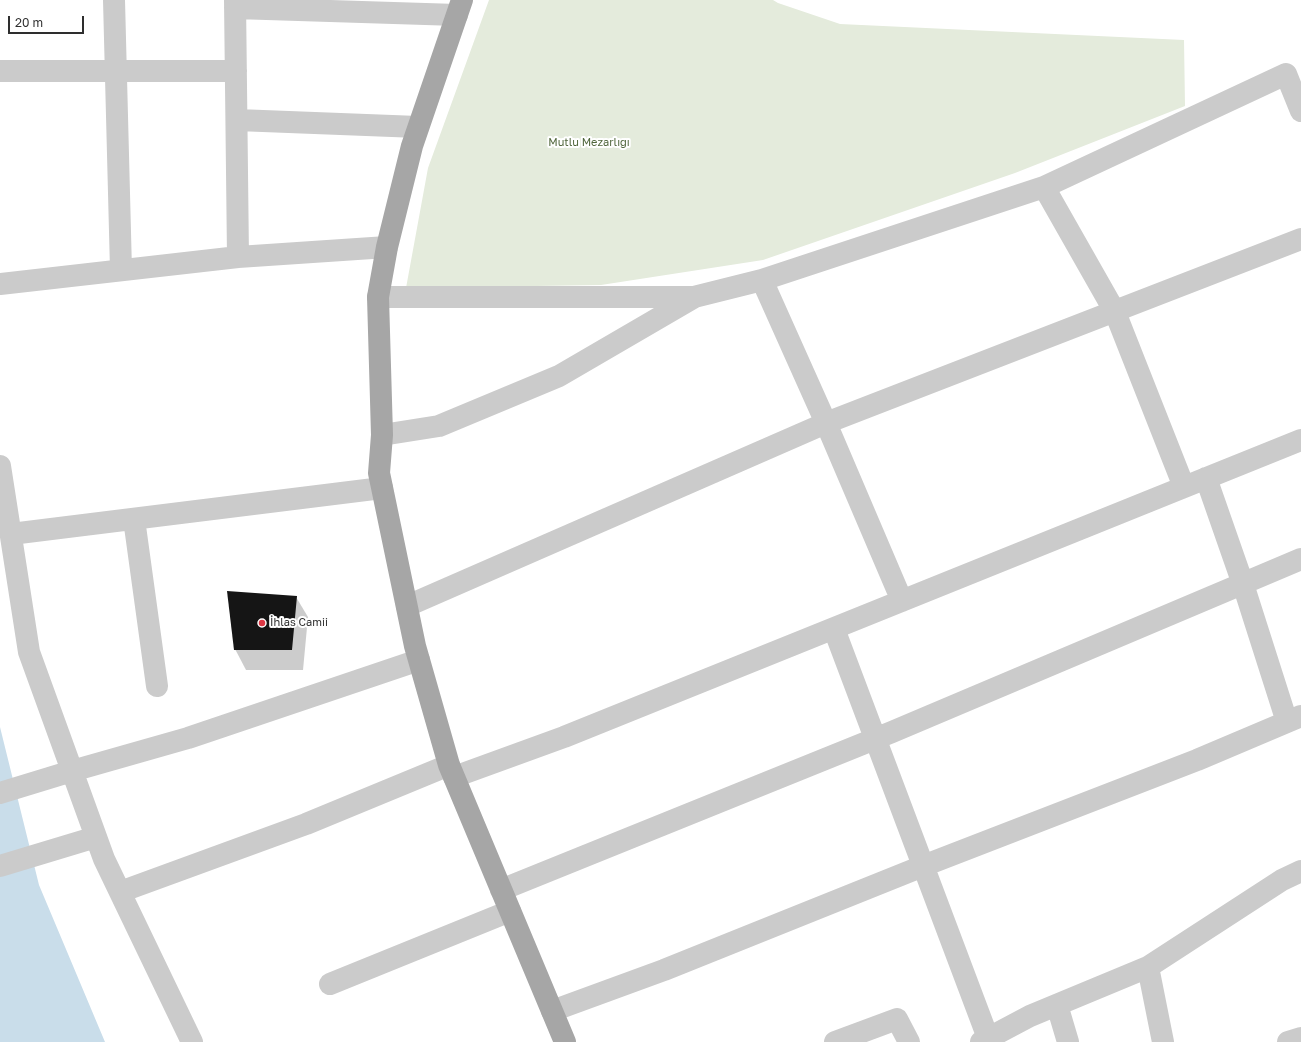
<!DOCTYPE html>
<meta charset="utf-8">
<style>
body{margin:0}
#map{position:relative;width:1301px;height:1042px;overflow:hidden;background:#fff;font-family:"Golos Text",sans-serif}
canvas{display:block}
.scale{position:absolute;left:8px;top:16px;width:76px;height:18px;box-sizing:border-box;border:2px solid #2e2e2e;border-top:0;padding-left:5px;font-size:12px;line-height:14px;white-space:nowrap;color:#2e2e2e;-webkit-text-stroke:3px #fff;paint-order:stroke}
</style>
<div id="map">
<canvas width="1301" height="1042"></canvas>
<div class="scale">20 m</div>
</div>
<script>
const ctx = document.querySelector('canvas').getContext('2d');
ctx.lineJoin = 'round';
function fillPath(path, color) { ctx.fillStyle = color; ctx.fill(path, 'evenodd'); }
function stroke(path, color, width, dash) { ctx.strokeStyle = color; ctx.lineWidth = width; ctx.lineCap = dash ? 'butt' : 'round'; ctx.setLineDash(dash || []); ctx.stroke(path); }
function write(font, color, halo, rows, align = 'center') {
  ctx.font = font + ' "Golos Text",sans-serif'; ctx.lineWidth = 4; ctx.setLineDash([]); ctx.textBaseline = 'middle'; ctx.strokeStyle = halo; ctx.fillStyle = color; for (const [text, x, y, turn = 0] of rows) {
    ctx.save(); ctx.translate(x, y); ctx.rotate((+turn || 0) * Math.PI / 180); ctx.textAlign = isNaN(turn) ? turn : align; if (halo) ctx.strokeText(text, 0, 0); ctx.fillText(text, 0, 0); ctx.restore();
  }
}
const green = new Path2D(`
 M489,0H773L778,3L840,24L1184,40L1185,106L1015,173L763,260L601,285L406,288L428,168Z`);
const water = new Path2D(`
 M0,727L39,885L105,1042H0Z`);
const shadow = new Path2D(`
 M296,597L308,617L303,670H246L235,649Z`);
const building = new Path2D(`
 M227,591L297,596L292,650H234Z`);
const minor = new Path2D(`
 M114,0L121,270
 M235,0L238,257
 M235,8L457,15
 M0,71H236
 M237,120L418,127
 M1044,187L1115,312L1184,487
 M762,280L826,423L902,601
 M0,284L238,257L387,247
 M378,297H694L762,280L1044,187L1286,74L1301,111
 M382,435L439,426L559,376L693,298
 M0,466L29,652L104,859L192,1042
 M1206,478L1243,584L1287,722
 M134,519L157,686
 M11,534L382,488
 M407,606L826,423L1301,239
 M834,629L988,1038
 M454,777L564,737L1301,440
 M0,793L72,771L188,738L419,660
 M0,866L96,837
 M501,890L892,732L1301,559
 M120,892L306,824L449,765
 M1148,967L1163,1042
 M330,984L510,911
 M1057,1005L1068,1042
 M552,1011L664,970L923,866L1197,760L1301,716
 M835,1042L897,1019L909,1042
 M981,1042L1030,1016L1148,967L1282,880L1301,871
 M1288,1042L1301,1038`);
const major = new Path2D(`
 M462,0L412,146L387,247L378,297L382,435L379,473L415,646L449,765L565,1042`);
const markers = [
 [262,623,4,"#dd3845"]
];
const parkNames = [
 ["Mutlu Mezarlığı",589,143]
];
const poiNames = [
 ["İhlas Camii",270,623]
];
fillPath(green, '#e4ebdc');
fillPath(water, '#c9ddea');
fillPath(shadow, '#0003');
fillPath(building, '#151515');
stroke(minor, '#cbcbcb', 22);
stroke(major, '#a6a6a6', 22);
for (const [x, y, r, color] of markers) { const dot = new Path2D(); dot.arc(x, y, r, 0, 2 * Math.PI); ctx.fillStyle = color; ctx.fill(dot); stroke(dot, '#fff', 1.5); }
write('11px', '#51673d', '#fff', parkNames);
write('11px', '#2e2e2e', '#fff', poiNames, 'left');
</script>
